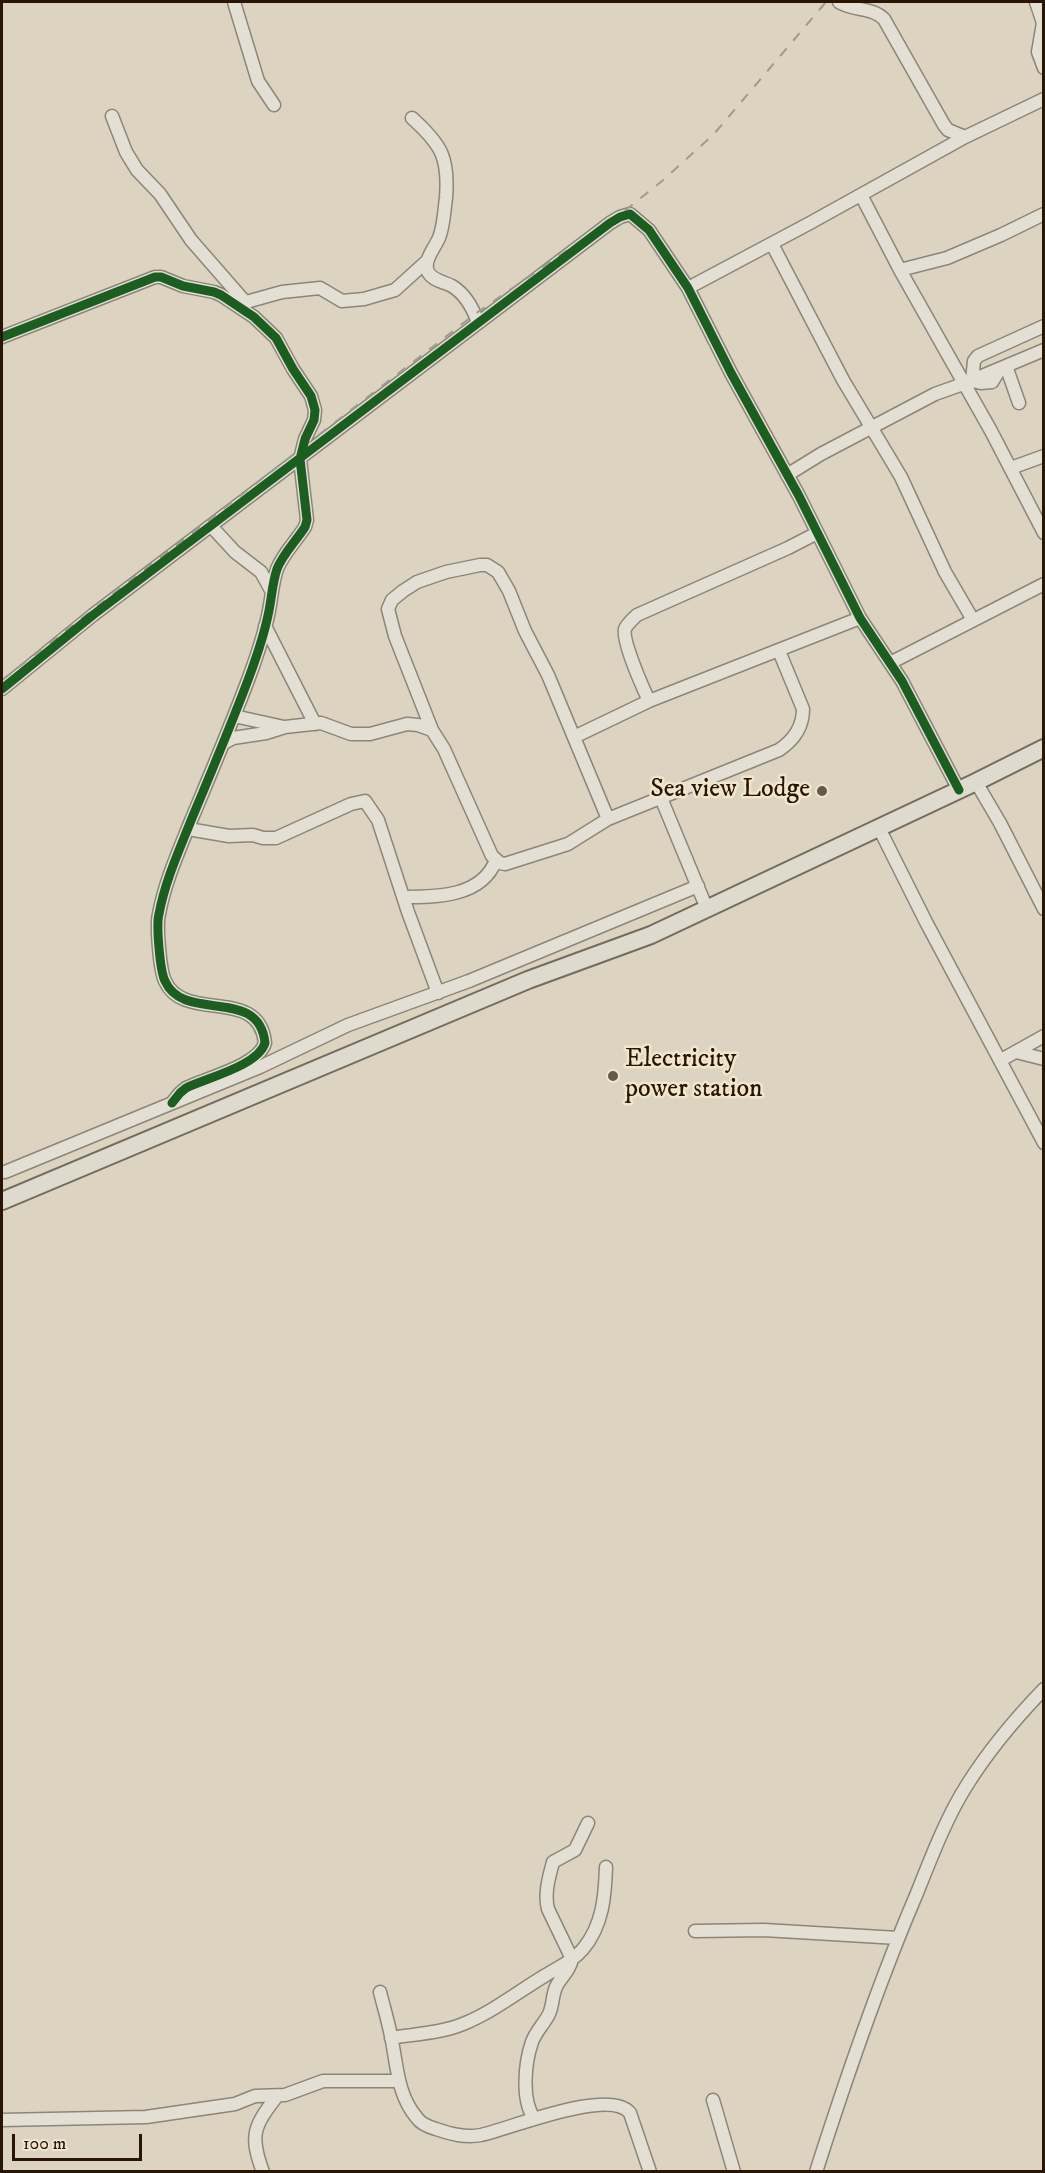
<!DOCTYPE html>
<style>
body{margin:0}
#map{position:relative;width:1045px;height:2173px;overflow:hidden;background:#dcd4c0;font-family:"IM FELL DW Pica",serif}
canvas{display:block}
.frame{position:absolute;inset:0;border:3px solid #291504;pointer-events:none}
.scale{position:absolute;left:12px;top:2134px;width:130px;height:27px;box-sizing:border-box;border:3px solid #291504;border-top:0;padding-left:8px;font-size:18px;line-height:21px;white-space:nowrap;color:#291504;-webkit-text-stroke:4px #f0e6ce;paint-order:stroke}
</style>
<div id="map">
<canvas width="1045" height="2173"></canvas>
<div class="frame"></div>
<div class="scale">100 m</div>
</div>
<script>
const ctx = document.querySelector('canvas').getContext('2d');
ctx.lineJoin = 'round';
function stroke(path, color, width, dash) { ctx.strokeStyle = color; ctx.lineWidth = width; ctx.lineCap = dash ? 'butt' : 'round'; ctx.setLineDash(dash || []); ctx.stroke(path); }
function write(font, color, halo, rows, align = 'center') {
  ctx.font = font + ' "IM FELL DW Pica",serif'; ctx.lineWidth = 5; ctx.setLineDash([]); ctx.textBaseline = 'middle'; ctx.strokeStyle = halo; ctx.fillStyle = color; for (const [text, x, y, turn = 0] of rows) {
    ctx.save(); ctx.translate(x, y); ctx.rotate((+turn || 0) * Math.PI / 180); ctx.textAlign = isNaN(turn) ? turn : align; if (halo) ctx.strokeText(text, 0, 0); ctx.fillText(text, 0, 0); ctx.restore();
  }
}
const minor = new Path2D(`
 M234,2L258,81L274,105
 M839,2C854,11 872,7 884,19L944,125L948,130L965,137
 M1036,2L1043,23L1038,52L1044,68
 M112,116L126,152L137,170L160,194L191,240L246,303
 M412,118C442,145 449,158 446,198C444,212 444,225 439,238C434,249 423,261 428,272C432,280 444,282 452,286C465,294 473,308 478,323
 M861,195L900,270L991,431L1044,533
 M772,244L843,380L901,477L945,572L973,620
 M900,270L947,258L1001,235L1044,214
 M688,288L810,223L965,137L1044,99
 M239,304L282,292L320,288L342,301L364,299L395,290L427,261
 M2,337L155,277H161L183,286L214,292L221,295L254,317L276,338L293,369L311,396L315,410L314,420L305,439L300,459L307,520L305,527C296,541 283,554 277,569C273,581 272,593 270,605C266,630 257,656 248,680C230,728 210,775 190,823C178,853 165,882 159,914C156,925 160,971 165,981C184,1024 259,985 265,1043C258,1066 206,1078 186,1088L180,1093L172,1103
 M1006,366L1019,403
 M1000,369L992,382L981,383L972,381L974,361L978,356L1044,326
 M1011,468L1044,456
 M787,475L821,454L935,394L963,384L1044,350
 M211,526L235,552L261,572L272,592
 M265,626L315,724
 M890,663L1044,584
 M2,689L93,615L610,223L620,217L630,214L649,230L688,288L731,373L799,496L860,618L902,681L959,790
 M649,701C643,688 622,641 625,629C627,624 633,619 637,615L788,548L817,533
 M234,716L284,727
 M432,730L395,636L388,609L392,600L403,591L417,582L446,572L480,565H487L498,572L509,591L525,631L548,675L608,819
 M574,737L649,701L860,618
 M224,743L233,738L266,733L285,727L321,723L351,734H370L407,724L418,725L432,730L444,749L492,856L500,863L505,864L568,844L608,819L779,750C794,740 803,727 803,709L779,651
 M976,782L1000,823L1044,909
 M661,798L707,909
 M879,828L926,922L1044,1143
 M188,829L229,836L253,835L263,838H276L351,804L365,801L378,820L408,912L438,993
 M403,897C437,897 482,897 496,860
 M1016,1052L1044,1059
 M1001,1060L1044,1036
 M5,1172L260,1067L348,1025L469,981L698,886
 M695,1931L764,1930L898,1938
 M380,1992C384,2008 389,2024 392,2041C397,2067 398,2096 417,2118C421,2124 429,2127 436,2129C451,2134 465,2138 481,2135C509,2129 610,2087 630,2113L650,2172
 M391,2038C415,2034 441,2033 463,2024C493,2012 519,1991 546,1975C559,1967 573,1961 583,1949C603,1925 605,1896 606,1867
 M713,2100L734,2172
 M534,2118C521,2100 525,2062 532,2042C536,2031 544,2024 549,2014C553,2006 552,1996 556,1987C561,1976 569,1973 572,1959L548,1909C544,1894 549,1877 553,1862L575,1850L588,1823
 M2,2120L146,2117L235,2104L255,2096L285,2095L323,2081H398
 M263,2172C249,2135 254,2126 277,2096
 M816,2172C846,2078 878,1984 917,1893C931,1858 947,1816 967,1785C989,1750 1015,1719 1044,1689`);
const highway = new Path2D(`
 M2,1201L528,980L651,935L976,782L1044,748`);
const rail = new Path2D(`
 M2,680L475,314L627,209L662,181L714,134L826,2`);
const cycleway = new Path2D(`
 M2,337L155,277H161L183,286L214,292L221,295L254,317L276,338L293,369L311,396L315,410L314,420L305,439L300,459L307,520L305,527C296,541 283,554 277,569C273,581 272,593 270,605C266,630 257,656 248,680C230,728 210,775 190,823C178,853 165,882 159,914C156,925 160,971 165,981C184,1024 259,985 265,1043C258,1066 206,1078 186,1088L180,1093L172,1103
 M2,689L93,615L610,223L620,217L630,214L649,230L688,288L731,373L799,496L860,618L902,681L959,790`);
const markers = [
 [822,791,6,"#685846"],
 [613,1076,6,"#685846"]
];
const poiNames = [
 ["Sea view Lodge",810,791],
 ["Electricity",625,1061,"left"],
 ["power station",625,1091,"left"]
];
stroke(minor, '#8d8578', 15);
stroke(highway, '#736c5f', 20);
stroke(minor, '#e4dfd5', 12);
stroke(highway, '#dfdace', 16);
stroke(rail, '#a09a90', 2, [10, 10]);
stroke(cycleway, '#1b5e20', 9);
for (const [x, y, r, color] of markers) { const dot = new Path2D(); dot.arc(x, y, r, 0, 2 * Math.PI); ctx.fillStyle = color; ctx.fill(dot); stroke(dot, '#f0e6ce', 2); }
write('26px', '#291504', '#f0e6ce', poiNames, 'right');
</script>
